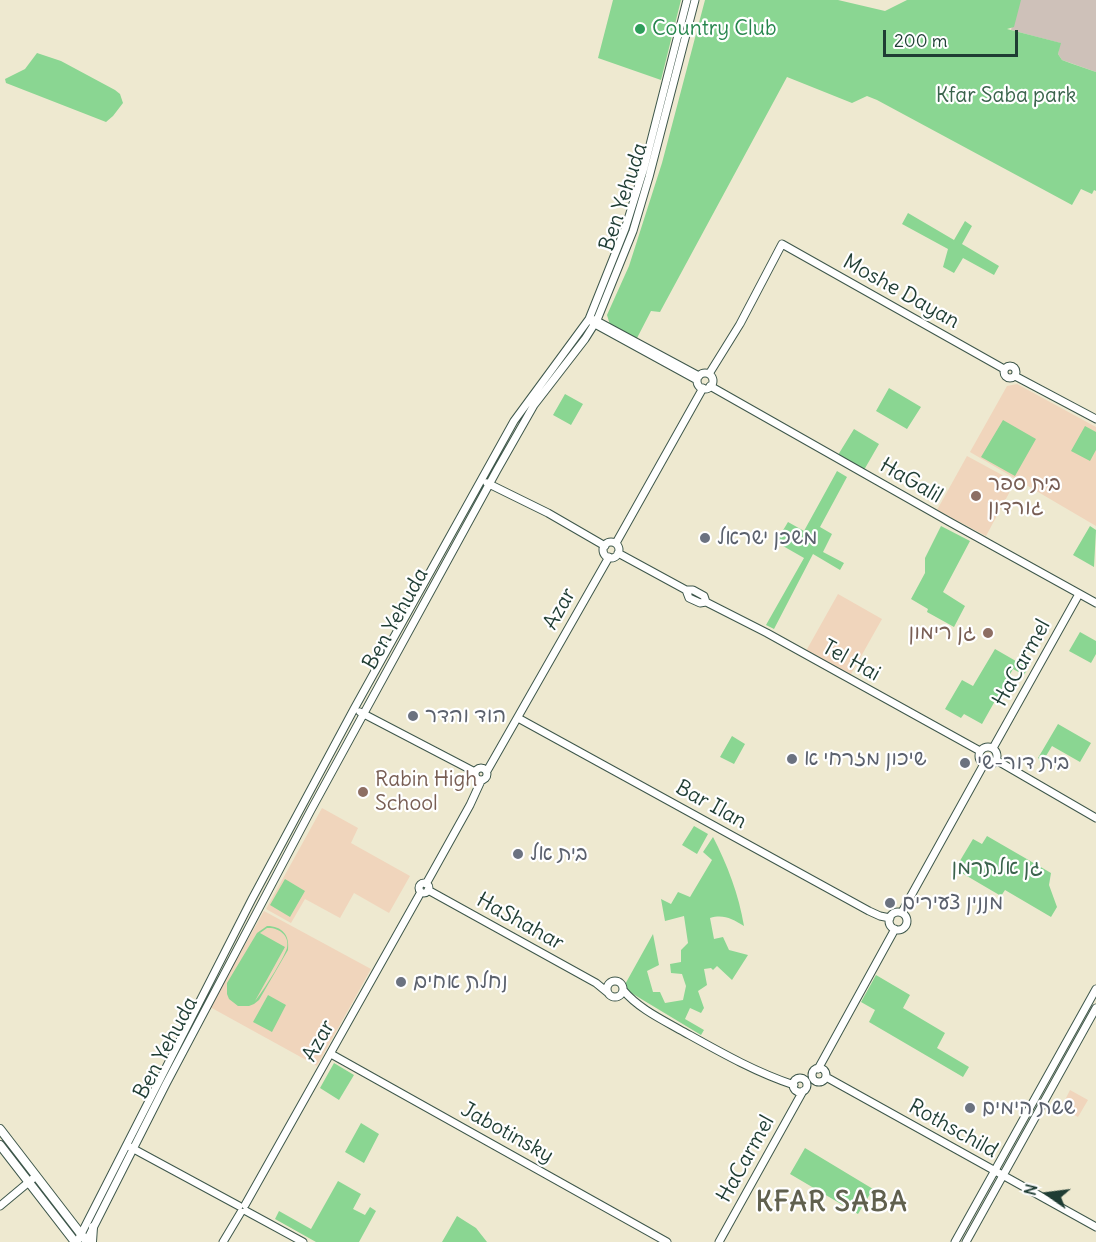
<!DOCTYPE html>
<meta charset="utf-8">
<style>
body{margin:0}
#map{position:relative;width:1096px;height:1242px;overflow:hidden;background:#eee9d0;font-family:Delius,sans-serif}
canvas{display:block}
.north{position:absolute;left:1018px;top:1164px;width:60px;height:60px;-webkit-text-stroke:4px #fff;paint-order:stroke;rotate:284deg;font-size:16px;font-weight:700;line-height:24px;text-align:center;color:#1f3d34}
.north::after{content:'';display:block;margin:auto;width:21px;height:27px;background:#1f3d34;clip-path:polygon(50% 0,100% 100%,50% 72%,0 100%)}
.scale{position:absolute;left:883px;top:30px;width:135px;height:27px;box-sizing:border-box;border:3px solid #1f3d34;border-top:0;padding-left:8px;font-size:18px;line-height:21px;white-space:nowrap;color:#1f3d34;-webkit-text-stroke:4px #fff;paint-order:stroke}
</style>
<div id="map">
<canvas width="1096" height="1242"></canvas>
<div class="north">N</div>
<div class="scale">200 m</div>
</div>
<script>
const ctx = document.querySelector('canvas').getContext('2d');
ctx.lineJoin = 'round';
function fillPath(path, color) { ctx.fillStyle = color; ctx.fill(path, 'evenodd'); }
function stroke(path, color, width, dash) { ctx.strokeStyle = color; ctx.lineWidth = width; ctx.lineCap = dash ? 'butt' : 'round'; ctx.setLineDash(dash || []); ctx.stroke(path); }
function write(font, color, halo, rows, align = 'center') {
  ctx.font = font + ' Delius,"Playpen Sans Hebrew",sans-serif'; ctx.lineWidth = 4.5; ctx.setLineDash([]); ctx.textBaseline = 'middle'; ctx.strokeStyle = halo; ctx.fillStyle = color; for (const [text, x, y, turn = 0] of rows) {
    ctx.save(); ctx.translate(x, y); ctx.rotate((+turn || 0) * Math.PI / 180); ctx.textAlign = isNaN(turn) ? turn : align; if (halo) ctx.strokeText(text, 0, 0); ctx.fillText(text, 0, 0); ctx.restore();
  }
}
const built = new Path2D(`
 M1017,384L1096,427V526L970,452L1007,386Z
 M967,456L1015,482L986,536L937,510Z
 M838,594L882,619L850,676L806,651Z
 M322,808L358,828L351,843L410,876L389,913L354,893L340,918L305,899L291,923L266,909Z
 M264,911L371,969L317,1066L210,1007Z
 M1070,1090L1088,1100L1078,1117L1061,1108Z`);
const industrial = new Path2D(`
 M1019,0H1096V72L1062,60L1058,54L1060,43L1011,30Z`);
const green = new Path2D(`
 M613,0H681L661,80L598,58Z
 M705,0H838L885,11L907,0H1021L1014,27L1007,29L1061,43L1058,54L1062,60L1070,63L1096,72V191L1094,190L1092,194L1081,189L1072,205L877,100L867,96L852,103L787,77L660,312L651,311L636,340L610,325L607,315L629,266L662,163Z
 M37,53L61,61L115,90L120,94L123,103L113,116L106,122L6,83L5,79L25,69Z
 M908,213L954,240L965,221L972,226L962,244L999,266L994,275L963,258L954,273L943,267L948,249L902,224Z
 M889,388L921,407L907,429L876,411Z
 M565,394L583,404L571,425L553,415Z
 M1003,420L1036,439L1015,476L981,457Z
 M1085,426L1096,432V450L1090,461L1071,451Z
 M854,429L879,444L864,470L838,455Z
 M837,471L847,477L820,527L832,534L823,552L844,563L840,570L813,554L774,629L766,625L804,558L776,542L788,522L804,531Z
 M941,526L970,541L943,592L965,606L954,627L927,612L928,609L911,599L925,573V558Z
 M1090,526L1096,530L1094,567L1073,555Z
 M1080,632L1096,641V654L1091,663L1069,651Z
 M995,649L1028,668L1024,675L1013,669L982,724L964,714L961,718L945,709L962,680L973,686Z
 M1058,724L1091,743L1080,762L1052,746L1043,761L1038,758Z
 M732,736L745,744L734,764L720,757Z
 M694,826L708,834L697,854L682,845Z
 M987,836L1051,873L1049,885L1057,907L1051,917L1005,890L1001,896L955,869L973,839L982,844Z
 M713,837C727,864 739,895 744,926C732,919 724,914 710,918L714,939L723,937L729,950L748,955L732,980L717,966L713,970L711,968L704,969L707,985L698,991L704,1008L701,1013L690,1008L685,1019L704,1030L701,1035L623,988L653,934L659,965L647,971L653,992H660L665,1003L683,1000L686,986L682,974L671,973L670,964L681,962V950L688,943L684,916L665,921L661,899L671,904L678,892L690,897L712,860L703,852Z
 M285,879L305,891L290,917L270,905Z
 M267,926C282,926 290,935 288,950L259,1000L254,1004L249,1006H238L229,999L227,994V983L257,933ZM267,928C278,927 290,935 287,948C284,958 262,993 255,1001L285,947L260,933Z
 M876,975L910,995L903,1008L945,1033L937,1048L969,1067L963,1077L869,1022L875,1010L861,1002Z
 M268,995L286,1005L272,1032L253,1022Z
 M334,1063L354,1075L339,1100L320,1088Z
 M361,1123L379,1134L364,1163L345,1152Z
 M805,1148L873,1189L858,1214L790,1174Z
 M338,1181L361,1194L353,1209L365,1215L370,1207L376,1211L359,1242H316L275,1219L279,1211L311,1229Z
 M457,1216L476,1228L487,1242H442Z`);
const secondary = new Path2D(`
 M595,320L699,376
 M593,323L697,380
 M1004 372a6 6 0 1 1 12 0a6 6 0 1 1-12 0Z
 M697 381a8 8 0 1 1 16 0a8 8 0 1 1-16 0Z
 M709,374L740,324L782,244L1004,369
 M1015,376L1096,419
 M710,386L948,521L1096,603
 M487,483L548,513L605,546
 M603 550a8 8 0 1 1 16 0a8 8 0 1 1-16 0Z
 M616,543L703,388
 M618,553L686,590H693L704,596L706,602L767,633L980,751
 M686,590L689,598L700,603L706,602
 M360,712L475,772
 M518,718L869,911L880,916L890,918
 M979 756a9 9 0 1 1 18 0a9 9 0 1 1-18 0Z
 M993,748L1079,594
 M996,760L1096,818
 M475 774a6 6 0 1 1 12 0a6 6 0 1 1-12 0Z
 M487,771L609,557
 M419 888a5 5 0 1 1 10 0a5 5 0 1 1-10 0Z
 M426,884L470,805L481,781
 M428,890L596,983L607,992
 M902,912L984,764
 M889 921a9 9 0 1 1 18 0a9 9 0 1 1-18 0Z
 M607 989a8 8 0 1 1 16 0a8 8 0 1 1-16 0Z
 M623,990C639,1009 663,1020 684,1032C720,1052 755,1072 794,1085
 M331,1054L667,1242
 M812 1075a7 7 0 1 1 14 0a7 7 0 1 1-14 0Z
 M818,1069L895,929
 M826,1077L1096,1227
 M793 1085a7 7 0 1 1 14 0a7 7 0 1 1-14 0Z
 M130,1147L239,1206
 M245,1205L421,892
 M0,1206L36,1176
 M246,1211L303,1242
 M77,1242L252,899L354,709L514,421L589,319L625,229L644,168L687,0
 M86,1242L166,1084L311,810L497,470L534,405L585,339L597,320L633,231L649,177L695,0
 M223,1242L241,1212
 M719,1242L803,1091
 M955,1242L1096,989
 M966,1242L1096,1008`);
const primary = new Path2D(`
 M0,1129L87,1242
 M0,1145L75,1242
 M92,1242L93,1227`);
const markers = [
 [640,29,6,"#2e9e5b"],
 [976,496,6,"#8d6e63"],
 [705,538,6,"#6b7280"],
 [988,633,6,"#8d6e63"],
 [413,716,6,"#6b7280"],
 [792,759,6,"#6b7280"],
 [965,763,6,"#6b7280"],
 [363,792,6,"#8d6e63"],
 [518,854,6,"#6b7280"],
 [890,903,6,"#6b7280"],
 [401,982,6,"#6b7280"],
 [970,1108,6,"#6b7280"]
];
const leisureNames = [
 ["Country Club",652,29]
];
const parkNames = [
 ["Kfar Saba park",1006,96],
 ["גן אלתרמן",997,868]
];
const streetNames = [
 ["Ben Yehuda",624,197,-72],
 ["Moshe Dayan",901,292,29],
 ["HaGalil",911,481,30],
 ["Azar",560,609,-61],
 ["Ben Yehuda",396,619,-61],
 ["Tel Hai",851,661,29],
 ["HaCarmel",1022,663,-61],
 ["Bar Ilan",711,805,29],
 ["HaShahar",520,922,29],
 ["Azar",319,1041,-61],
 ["Ben Yehuda",166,1048,-62],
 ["Rothschild",953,1129,29],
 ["Jabotinsky",507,1133,29],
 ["HaCarmel",746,1159,-61]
];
const educationNames = [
 ["בית ספר",988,484],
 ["גורדון",988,508],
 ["גן רימון",976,633,"right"],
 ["Rabin High",375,780],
 ["School",375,804]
];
const worshipNames = [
 ["משכן ישראל",717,538],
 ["הוד והדר",425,716],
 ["שיכון מזרחי א",804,759],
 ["בית דור-שי",977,763],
 ["בית אל",530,854],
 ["מננין צעירים",902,903],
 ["נחלת אחים",413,982],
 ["ששת הימים",982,1108]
];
const districtNames = [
 ["KFAR SABA",832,1203]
];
fillPath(built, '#f0d5bc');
fillPath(industrial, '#cec1b9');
fillPath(green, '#8ad692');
stroke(secondary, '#3e574b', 9);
stroke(primary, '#3e574b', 10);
stroke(secondary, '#fff', 7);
stroke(primary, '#fff', 8);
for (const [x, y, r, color] of markers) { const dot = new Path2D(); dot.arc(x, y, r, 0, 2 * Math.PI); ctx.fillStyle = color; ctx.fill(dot); stroke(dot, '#fff', 2); }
write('21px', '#27864d', '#fff', leisureNames, 'left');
write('21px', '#3a634c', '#fff', parkNames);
write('21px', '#1f3d34', '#fff', streetNames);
write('21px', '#785e54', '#fff', educationNames, 'left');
write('21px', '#5b616d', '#fff', worshipNames, 'left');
ctx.letterSpacing = '1.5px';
write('bold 27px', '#60604e', '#fff', districtNames);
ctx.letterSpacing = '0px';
</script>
